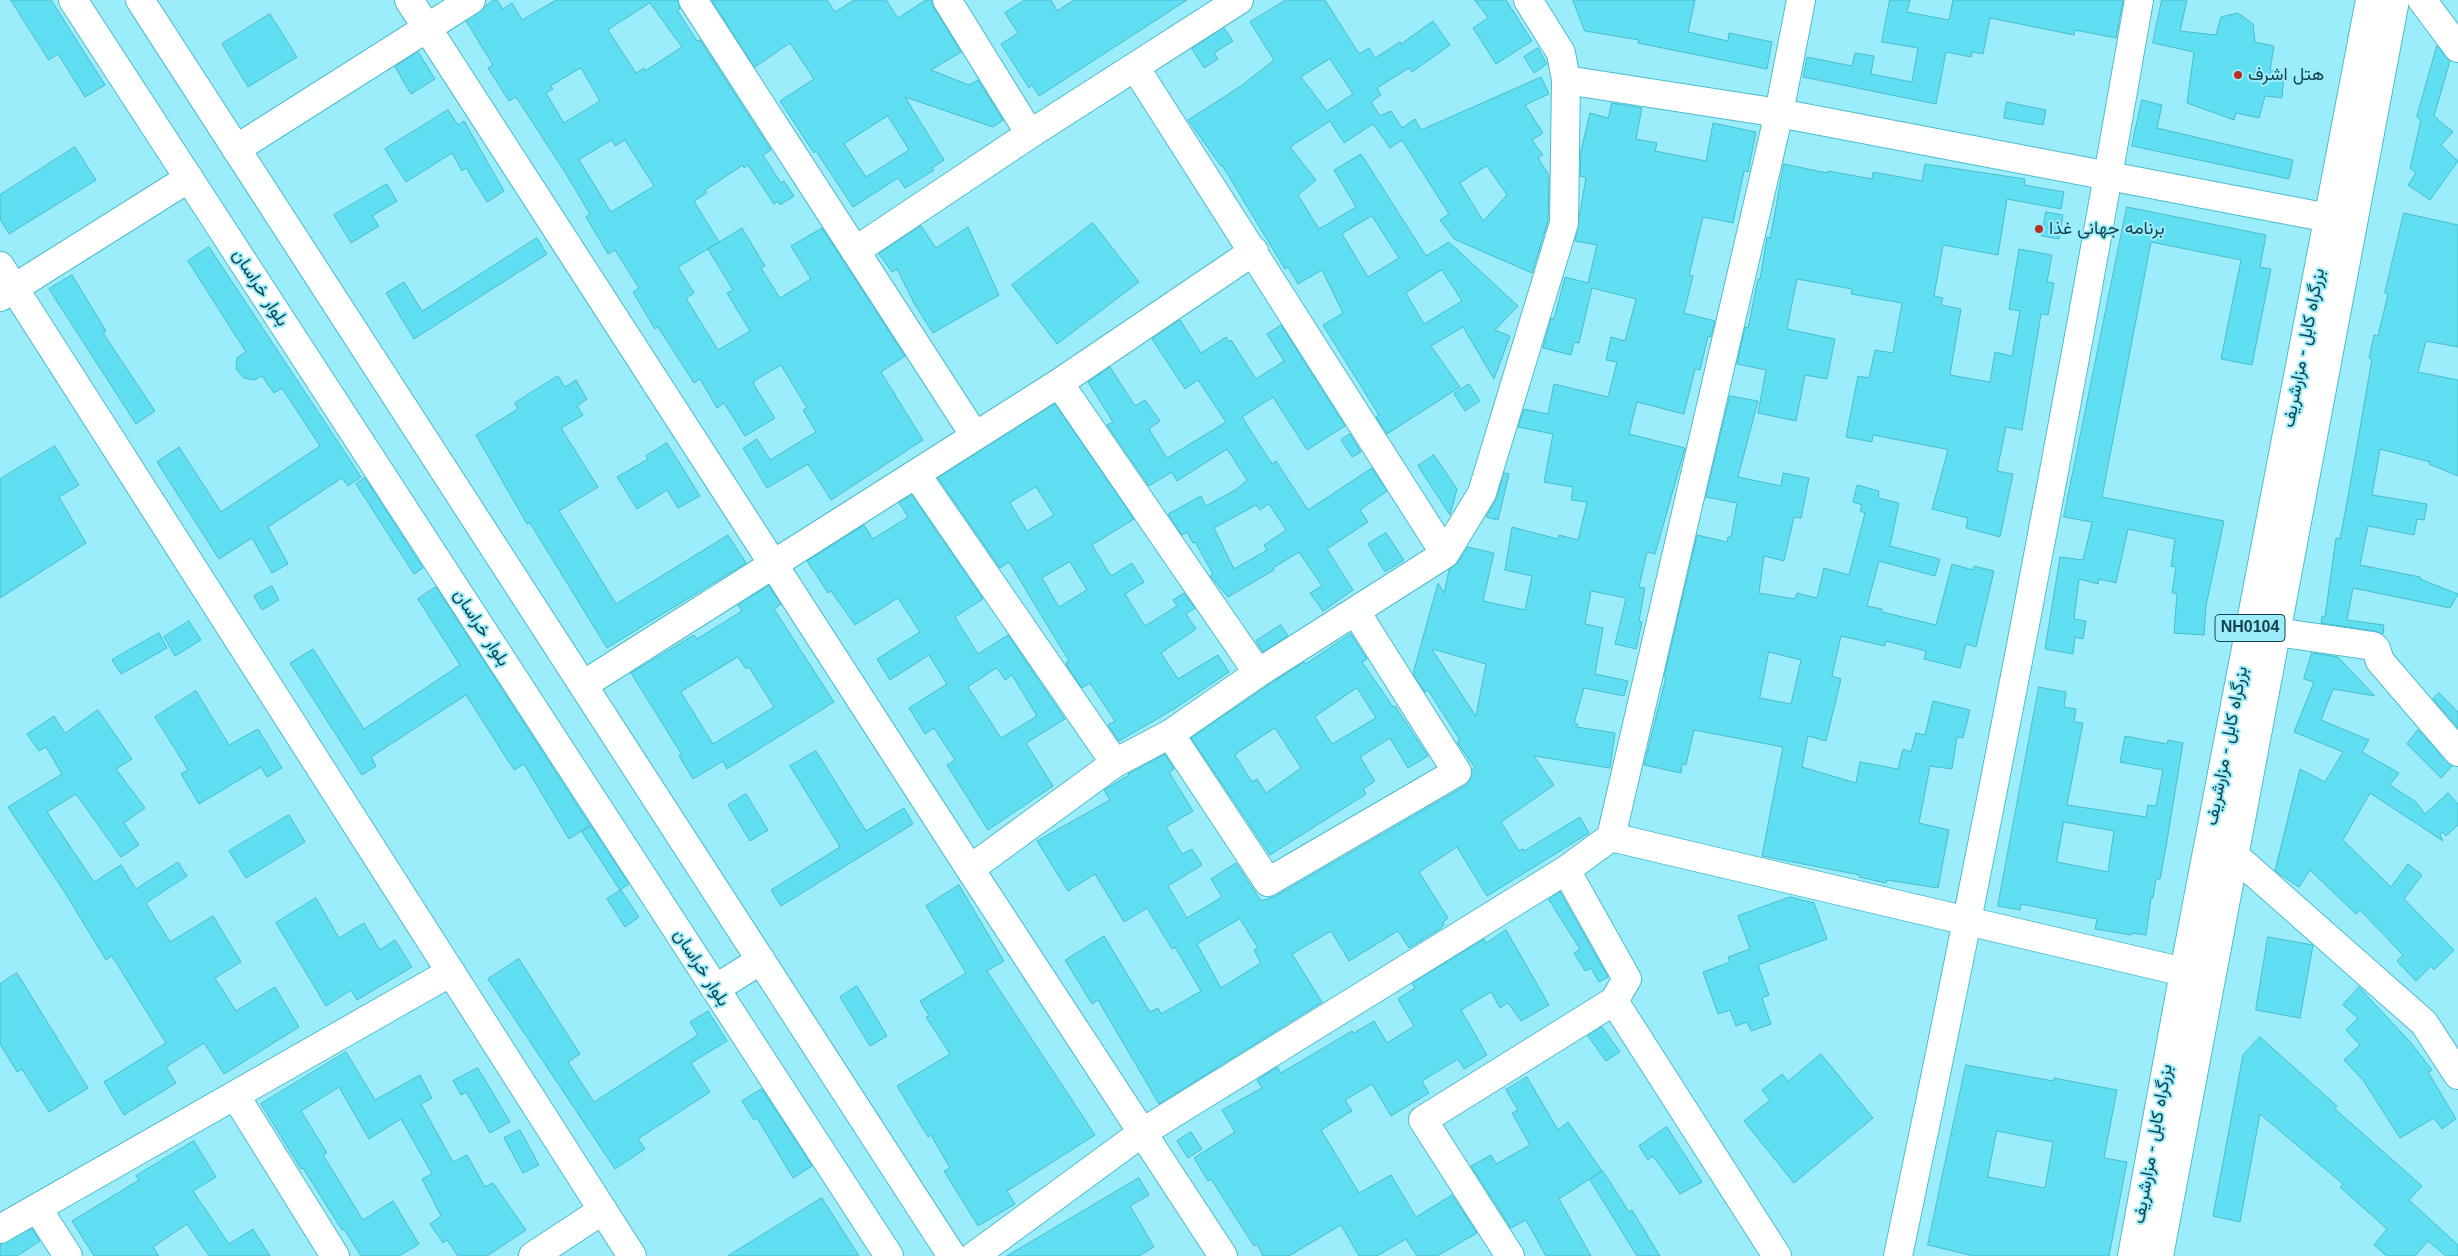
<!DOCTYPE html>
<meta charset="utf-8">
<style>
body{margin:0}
canvas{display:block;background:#9bedfc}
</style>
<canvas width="2458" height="1256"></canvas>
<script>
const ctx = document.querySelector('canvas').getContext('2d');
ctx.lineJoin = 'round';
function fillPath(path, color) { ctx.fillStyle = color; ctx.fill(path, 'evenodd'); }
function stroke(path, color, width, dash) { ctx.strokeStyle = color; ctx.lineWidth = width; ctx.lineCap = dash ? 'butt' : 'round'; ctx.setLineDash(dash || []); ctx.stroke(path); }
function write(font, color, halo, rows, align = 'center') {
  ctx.font = font + ' Arial,Vazirmatn,sans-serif'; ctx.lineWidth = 4; ctx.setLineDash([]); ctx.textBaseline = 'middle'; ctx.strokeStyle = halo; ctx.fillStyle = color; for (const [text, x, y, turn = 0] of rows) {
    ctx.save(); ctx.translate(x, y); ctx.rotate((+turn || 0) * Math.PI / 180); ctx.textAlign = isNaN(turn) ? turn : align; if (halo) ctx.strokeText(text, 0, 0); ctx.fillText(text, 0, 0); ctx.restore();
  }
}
const building = new Path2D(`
 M11,0H51L105,85L85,97L58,54L49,60Z
 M494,0H497L503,9L512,3L522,20L556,0H678L680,9L677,10L697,41L700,40L771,150L763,155L781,183L784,181L794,196L780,205L778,201L774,204L748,165L744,168L743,165L705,190L707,193L694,201L719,242L678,267L694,293L686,298L718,350L750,331L727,293L733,290L708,249L742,228L765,266L761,268L780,298L811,279L791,246L822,228L905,356L881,372L923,440L831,500L808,464L767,488L743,448L757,439L770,460L816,432L803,410L807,408L781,365L754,381V385L775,418L745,436L724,403L717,408L700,379L694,383L658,327L655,329L633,292L639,288L615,250L608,254L586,217L590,214L563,169L516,97L509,101L488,68L493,65L466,21ZM650,3L682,47L645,71L644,68L636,73L608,30ZM581,68L600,101L564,123L546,93L553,89L551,86ZM612,140L615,146L625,140L654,186L611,212L579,160Z
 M712,0H827L835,12L854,0H886L898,18L926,0H931L934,8L961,52L931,70L969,85L978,80L1003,120L993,127L905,97L944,160L932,168L934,170L905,188L898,178L853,207L816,151L814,153L780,101L814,79L790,43L755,67ZM888,116L909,150L866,177L844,144Z
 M1025,0H1051L1057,11L1074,0H1187L1039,96L1032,85L1029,88L1001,44L1018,33L1005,13Z
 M1286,0H1325L1359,54L1369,48L1375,58L1400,42L1401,44L1433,21L1450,45L1412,72L1409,68L1377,88L1381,95L1371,102L1380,116L1391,111L1402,128L1415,119L1421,130L1541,77L1549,94L1525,105L1543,133L1532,140L1543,155L1538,158L1549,175L1548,221L1532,273L1454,239L1440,220L1449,214L1402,140L1390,148L1373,124L1344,143L1330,121L1290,147L1316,180L1298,195L1319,229L1356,207L1334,170L1361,154L1426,256L1449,242L1518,306L1495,330L1510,336L1494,379L1463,327L1431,346L1460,387L1387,434L1376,417L1379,415L1323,325L1343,313L1322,270L1298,284L1288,267L1285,269L1222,165L1221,166L1188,120L1241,86L1274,60L1250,22ZM1330,59L1353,94L1327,111L1301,77ZM1487,166L1507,195L1483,221L1460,183ZM1372,216L1399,258L1368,277L1342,234ZM1442,270L1462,301L1424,324L1406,293Z
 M1475,0H1506L1532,41L1496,64L1473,28L1488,18Z
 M1573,0H1695L1688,32L1728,41L1729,33L1772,42L1767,69L1638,43L1639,40L1585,31Z
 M1890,0H1910L1907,12L1949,20L1953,0H2123L2116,38L2075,30L2074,35L1990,18L1983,54L1972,52L1971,57L1946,52L1936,104L1803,77L1807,57L1852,66L1855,53L1874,56L1871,74L1912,82L1918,48L1882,42Z
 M2162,0H2187L2180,31L2216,35L2221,17L2238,13L2253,24L2255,42L2274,46L2270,70L2284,74L2282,98L2265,96L2259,118L2236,113L2234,120L2187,103L2194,52L2153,43Z
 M270,14L297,57L248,87L222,44Z
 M1224,28L1233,41L1214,53L1218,59L1204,68L1192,49Z
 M2437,46L2450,61L2434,116L2453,132L2441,145L2458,161L2430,200L2408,185L2416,173L2410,168L2421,120L2417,117Z
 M1538,48L1547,64L1534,73L1524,57Z
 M418,52L435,79L411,94L395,67Z
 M2142,100L2162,105L2157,128L2293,160L2289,179L2132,146Z
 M2007,102L2046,110L2043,125L2004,118Z
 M1612,103L1642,108L1636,139L1657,143L1655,151L1706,161L1713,123L1756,132L1748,172L1744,171L1733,223L1703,217L1689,275L1693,276L1684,313L1715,321L1711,337L1708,336L1700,370L1695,369L1684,414L1637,402L1629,434L1685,448L1655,554L1647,552L1639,587L1645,588L1639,621L1642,622L1636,649L1615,644L1626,598L1591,591L1585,624L1603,628L1595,674L1628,681L1624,696L1584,688L1574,723L1578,724L1577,727L1615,733L1610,768L1534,756L1554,785L1501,822L1519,851L1523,849L1524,851L1580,817L1589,833L1487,896L1457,847L1419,872L1448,918L1443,922L1444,925L1440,929L1409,948L1398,931L1349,961L1331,931L1292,954L1322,1002L1159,1104L1098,1000L1092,1004L1065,960L1104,936L1150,1012L1158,1008L1161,1014L1201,991L1175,947L1172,949L1147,908L1124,922L1095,874L1068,891L1037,841L1110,800L1104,790L1129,775L1128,774L1165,754L1174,769L1169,772L1193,811L1166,827L1182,854L1192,849L1202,865L1168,886L1187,918L1222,897L1211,879L1236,863L1261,901L1276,896L1465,786L1470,780L1472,770L1475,768L1457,742L1460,740L1428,690L1425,692L1413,674L1438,583L1444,593L1449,570L1458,562L1468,547L1494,553L1483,601L1525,610L1532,576L1505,570L1512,527L1558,539L1559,535L1578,540L1587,502L1571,500L1573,487L1544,482L1553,434L1518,427L1524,409L1548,414L1554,384L1608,397L1617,362L1606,360L1611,337L1625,341L1636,299L1592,288L1579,343L1574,342L1571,355L1543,348L1551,318L1554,319L1565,277L1588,283L1597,245L1575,241L1586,178L1580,176L1581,151L1590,113L1608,118ZM1432,649L1486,664L1476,716ZM1240,919L1258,948L1254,950L1261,963L1221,988L1197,944Z
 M448,110L458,125L464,121L504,191L487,202L466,168L462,171L452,153L406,182L385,149Z
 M75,147L96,180L9,234L0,219V195Z
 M1784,164L1827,173L1828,171L1872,179L1873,172L1922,181L1925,164L2025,179L2024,185L2064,192L2061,209L2007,199L1998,255L1943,245L1934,296L1943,298L1941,305L1961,309L1950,375L1990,382L1995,352L2012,356L2020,311L2009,309L2019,249L2052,255L2047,282L2054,283L2048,315L2041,314L2022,430L2006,427L1997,471L2013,474L2000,537L1966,528L1968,518L1932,509L1948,450L1945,449L1873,435L1872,442L1846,437L1858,376L1869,378L1875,350L1893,353L1902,303L1851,294L1852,289L1797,279L1787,329L1835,339L1827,379L1805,375L1796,421L1758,413L1766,370L1737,364L1745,327L1748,328L1758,279H1760L1767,237L1770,238Z
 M387,184L397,201L372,216L379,226L351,243L334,215Z
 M2127,207L2266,235L2260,267L2271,269L2252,365L2221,359L2241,260L2151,242L2102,497L2224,521L2206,606L2204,635L2174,633L2177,594L2172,593L2176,567L2171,566L2175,539L2128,529L2116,583L2099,579L2098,584L2079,579L2074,619L2086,621L2083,639L2075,637L2073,654L2045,649L2060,557L2083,560L2092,522L2064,517Z
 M2046,212L2063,215L2059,239L2042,236Z
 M2404,213L2458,225V347L2426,341L2418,372L2458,380V476L2429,464L2430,462L2380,449L2372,495L2427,504L2424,520L2417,519L2414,535L2368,526L2360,565L2420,577V579L2458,594L2450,608L2353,588L2347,620L2384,625L2383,634L2375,631L2321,623L2322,616L2325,617L2336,538L2340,539L2348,497L2372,359L2369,358L2374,335L2378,336L2388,294L2385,293Z
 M1093,223L1139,282L1057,344L1012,285Z
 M921,226L936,248L968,227L999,295L933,333L915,305L897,269L892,272L879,254Z
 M537,238L547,254L414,339L386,293L404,282L422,311Z
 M209,247L361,477L348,486L342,478L268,527L288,564L272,573L252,538L219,559L157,462L179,447L221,512L320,446L282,388L274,393L262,376L254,380L244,378L236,369L237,358L246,352L188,261Z
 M72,275L106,331L103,333L155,411L136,424L49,289Z
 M1180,320L1201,353L1226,337L1229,342L1231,340L1256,379L1284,361L1267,334L1281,325L1345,426L1307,450L1273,397L1242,417L1272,464L1276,461L1308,510L1372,468L1387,491L1360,510L1368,522L1327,549L1353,590L1323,611L1310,593L1322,586L1299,552L1273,568L1274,570L1228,597L1210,576L1213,574L1195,542L1193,543L1187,532L1182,535L1168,514L1201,496L1206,506L1237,489L1247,480L1227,449L1177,481L1172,472L1149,486L1107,425L1113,422L1088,382L1110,367L1135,406L1145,400L1160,421L1149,429L1167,458L1226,422L1198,380L1185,389L1152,339ZM1269,504L1286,530L1264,545L1267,550L1234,569L1214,528L1256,505L1260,510Z
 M558,376L565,387L576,380L587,399L577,406L583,415L561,428L598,487L559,511L616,604L728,535L746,563L607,648L530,523L527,524L476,435L518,409L515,403Z
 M1469,384L1480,401L1465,411L1454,394Z
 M1730,396L1758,401L1738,477L1781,486L1783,473L1809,478L1801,518L1794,517L1784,561L1764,556L1759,593L1795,599L1797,593L1817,598L1824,568L1849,575L1865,513L1860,511L1862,505L1853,502L1857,485L1879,491L1878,498L1899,503L1890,546L1940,559L1935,576L1879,561L1867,606L1882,609V612L1936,625L1952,564L1973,570L1974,566L1994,571L1976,647L1966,644L1960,668L1924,659L1926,651L1886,641L1885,646L1841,636L1832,676L1841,679L1826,741L1808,736L1802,767L1856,783L1860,762L1898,769L1903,749L1911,752L1916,733L1925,735L1933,701L1970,710L1963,738L1957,737L1952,769L1930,766L1919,823L1949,830L1938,888L1887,880L1886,883L1859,877L1860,875L1762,856L1783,747L1694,730L1686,765L1682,764L1681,773L1644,765L1666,677H1664L1697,535L1727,542L1728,537H1731L1737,503L1706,497ZM1769,652L1801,660L1791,704L1760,698Z
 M1055,404L1134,519L1092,545L1111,576L1132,563L1144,582L1125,594L1145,626L1177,606L1173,600L1184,593L1195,608L1186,614L1196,629L1161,653L1178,679L1218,655L1229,672L1174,709L1119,741L1108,725L1115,721L1090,683L1082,688L1067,666L1066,663L1069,661L1009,562L1000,568L938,478ZM1036,487L1054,515L1027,531L1010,503ZM1070,562L1087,590L1059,607L1042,578Z
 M1350,434L1361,452L1352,457L1341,440Z
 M667,443L700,496L678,508L667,490L637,509L617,477L648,459L646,456Z
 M55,446L79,485L59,497L86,543L0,598V479Z
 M1434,455L1457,489L1450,515L1418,466Z
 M1504,473L1509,474L1498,520L1486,517L1497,498Z
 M365,478L423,568L414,574L356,484Z
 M912,495L983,599L955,617L978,654L1008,635L1065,719L1026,743L1053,786L988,830L947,765L955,760L934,728L925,734L909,708L947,684L929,655L890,680L877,659L920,632L898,598L855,625L831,591L828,593L807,561L864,525L873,539L908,517L899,503ZM997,668L1005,680L1012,675L1037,716L1001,738L968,687Z
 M1386,533L1404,560L1385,572L1368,544Z
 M272,586L279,600L262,610L254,596Z
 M769,586L781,604L774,609L834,702L727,769L723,761L693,779L679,756L682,755L631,673L694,635L697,639L742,611L738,605ZM738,657L746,669L749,667L774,707L713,744L681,692Z
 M436,587L590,825L569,839L524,764L514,770L466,695L371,757L376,766L362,775L290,663L313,649L364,729L460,665L418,599Z
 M189,621L201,640L175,656L164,637Z
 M1281,625L1288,636L1263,652L1256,641Z
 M159,633L167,648L121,674L112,660Z
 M1351,634L1367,659L1362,662L1393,707L1395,706L1428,756L1408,768L1390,738L1360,757L1375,781L1363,789L1366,794L1270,855L1191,738L1267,686L1304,662L1305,664ZM1357,688L1376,718L1332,744L1315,717ZM1275,728L1301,768L1266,793L1257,779L1252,782L1235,755Z
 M2312,653L2338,657L2375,696L2333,689L2321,720L2369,740L2362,752L2399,773L2390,785L2416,802L2425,814L2448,793L2458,804V825L2446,836L2442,832L2440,835L2443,841L2370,793L2343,840L2391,887L2408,864L2422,875L2404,899L2454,950L2434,970L2431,966L2416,981L2397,961L2403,955L2360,910L2356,914L2310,870L2299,887L2275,871L2300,769L2325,782L2343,752L2294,732L2314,682L2304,679Z
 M2039,687L2066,692L2064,707L2076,709L2074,722L2083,723L2067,805L2146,817L2148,805L2156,806L2163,770L2120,762L2125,736L2167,744L2168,740L2183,743L2166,847L2160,879H2156L2153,898H2151L2146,935L2131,933V935L2095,929L2097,919L2021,904L2020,910L1998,906ZM2064,822L2114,831L2108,872L2057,862Z
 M196,691L229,745L258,729L282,768L267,777L261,767L199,804L181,774L188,770L155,717Z
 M2439,693L2458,712V728L2433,699Z
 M98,710L132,759L116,769L145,808L124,823L139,845L121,857L76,794L47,812L94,882L121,865L136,889L178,862L187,876L146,903L170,942L213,916L241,962L215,978L236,1011L275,987L299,1027L224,1074L204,1043L166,1067L176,1083L124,1115L104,1082L166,1043L112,956L106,960L64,891L8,807L62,774L46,747L39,751L27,734L54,716L65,733Z
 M2418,730L2452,766L2441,778L2407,744Z
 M816,751L866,831L904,808L913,824L781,906L771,890L840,847L790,766Z
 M746,794L768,830L750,841L728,805Z
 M289,815L305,842L246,878L229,851Z
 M591,826L629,884L620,890L582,832Z
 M959,885L1004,961L987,971L1095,1135L1007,1191L1015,1204L978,1226L944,1171L950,1168L931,1135L928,1137L897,1086L950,1054L926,1017L929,1016L920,1001L966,973L926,906Z
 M621,890L639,917L625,927L607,899Z
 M1560,892L1608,977L1599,982L1591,968L1585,971L1574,953L1580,949L1549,900Z
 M1790,897L1814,903L1827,939L1758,965L1769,995L1762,998L1771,1024L1751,1031L1747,1022L1736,1026L1730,1010L1718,1014L1703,972L1730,962L1728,957L1750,949L1738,916Z
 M316,898L339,938L364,923L380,950L395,940L412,967L357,1000L351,990L326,1006L276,923Z
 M1506,930L1549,1005L1521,1021L1508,1003L1500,1008L1491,992L1461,1010L1487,1055L1464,1069L1458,1059L1422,1081L1429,1093L1391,1116L1372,1084L1345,1100L1352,1111L1321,1130L1359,1193L1391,1175L1416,1217L1452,1195L1477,1233L1437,1256H1417L1406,1239L1377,1256H1359L1341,1225L1289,1256H1263L1257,1244L1254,1246L1211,1179L1208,1181L1194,1158L1235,1132L1222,1110L1262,1088L1257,1080L1277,1067L1281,1073L1352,1031L1354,1033L1374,1021L1387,1043L1414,1026L1398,999L1415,988L1412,983L1484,939L1486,943Z
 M2268,937L2313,945L2300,1018L2256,1010Z
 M519,959L580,1054L568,1062L594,1102L698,1035L690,1022L708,1011L727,1041L691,1063L710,1092L638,1139L645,1149L615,1169L488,979Z
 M17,973L88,1088L49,1112L22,1069L17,1072L0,1044V984Z
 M857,986L887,1036L870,1046L840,997Z
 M2359,987L2411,1043L2432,1070L2428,1072L2456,1119L2442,1129L2434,1118L2400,1138L2363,1080L2344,1060L2360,1045L2346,1030L2358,1018L2343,1005Z
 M1602,1027L1620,1052L1606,1061L1588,1036Z
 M2260,1037L2337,1106L2334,1108L2422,1186L2409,1200L2458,1245V1256H2446L2428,1241L2415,1256H2387L2374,1245L2387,1229L2340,1187L2343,1184L2260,1114L2240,1222L2213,1216L2243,1055Z
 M346,1052L375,1100L420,1075L432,1098L421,1104L453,1162L467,1155L485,1187L493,1183L526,1230L487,1256H458L447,1240L443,1243L430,1224L441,1216L422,1179L432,1174L401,1119L369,1139L339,1087L301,1111L327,1153L323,1155L363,1220L393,1201L419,1244L399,1256H361L344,1229L342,1230L303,1168L301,1169L261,1104Z
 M1821,1054L1873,1118L1794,1183L1744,1121L1770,1100L1762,1090L1782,1074L1788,1081Z
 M1966,1065L2053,1081L2054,1078L2117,1090L2104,1158L2127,1162L2109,1256H1974L1928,1245ZM1997,1131L2053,1142L2045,1188L1988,1177Z
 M478,1068L510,1122L490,1133L466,1092L461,1095L453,1081Z
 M1527,1077L1558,1130L1568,1122L1602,1171L1559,1199L1591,1256H1546L1526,1220L1511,1228L1471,1166L1491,1155L1496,1164L1530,1145L1512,1113L1518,1110L1506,1090Z
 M762,1089L812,1166L793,1178L757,1118L754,1120L742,1101Z
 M1667,1127L1702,1182L1680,1194L1653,1156L1648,1160L1639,1146Z
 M520,1130L539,1165L523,1173L504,1138Z
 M1191,1132L1202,1149L1188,1158L1177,1141Z
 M194,1141L216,1177L193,1191L229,1244L253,1229L270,1256H209L187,1224L153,1247L159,1256H94L72,1221L139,1180L136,1176Z
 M1603,1171L1629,1212L1632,1210L1660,1256H1637L1590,1180Z
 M1139,1178L1149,1195L1130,1206L1154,1247L1139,1256H1007Z
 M822,1198L859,1256H728Z
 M32,1229L40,1241L17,1256H0V1245Z`);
const minor = new Path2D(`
 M409,0L970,869L1223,1256
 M693,0L975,436
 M947,0L1030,134
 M2422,0L2458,48
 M1135,67L1445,554
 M1566,80L1779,113L2329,218
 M236,149L471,0
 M855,251L1030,134L1239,0
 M0,266L632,1256
 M0,297L189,178
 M1059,383L1258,673
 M916,474L1115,763
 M2276,632L2373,646L2376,649L2380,661L2458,752
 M583,685L1059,383L1254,251
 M1170,734L1268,882L1457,772L1356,612
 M1611,837L2184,972
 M2234,855L2424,1023L2458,1075
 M970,869L1115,763L1170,734L1258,673L1445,554L1482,493L1564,223L1566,80L1561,53L1528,0
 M1614,1001L1777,1256
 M235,1095L335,1256
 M38,1209L68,1256
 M0,1229L451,972
 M533,1256L603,1210
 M974,1256L1143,1132L1566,870L1611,837L1779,113L1801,0
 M1510,1256L1423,1120L1614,1001L1627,979L1566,870
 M1898,1256C1986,839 2066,420 2139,0`);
const major = new Path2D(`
 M73,0L889,1256
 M140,0L952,1256
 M715,989L761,960`);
const highway = new Path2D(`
 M2132,1256L2184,972L2370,0
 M2159,1256L2395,0`);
const markers = [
 [2238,75,5,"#bb2e22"],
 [2039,229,5,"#bb2e22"]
];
const shields = [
 [2250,628,70]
];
const shieldNames = [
 ["NH0104",2250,628]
];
const poiNames = [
 ["هتل اشرف",2248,75],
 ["برنامه جهانی غذا",2049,229]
];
const streetNames = [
 ["بلوار خراسان",260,288,57],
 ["بزرگراه کابل - مزارشریف",2304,348,-79],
 ["بلوار خراسان",481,628,57],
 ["بزرگراه کابل - مزارشریف",2227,746,-79],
 ["بلوار خراسان",701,968,57],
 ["بزرگراه کابل - مزارشریف",2153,1144,-80]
];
fillPath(building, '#60def2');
stroke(building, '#4abbcc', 1);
stroke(minor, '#4cbdce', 30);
stroke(major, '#4cbdce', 30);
stroke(highway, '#4cbdce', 30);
stroke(minor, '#fff', 28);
stroke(major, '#fff', 28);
stroke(highway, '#fff', 28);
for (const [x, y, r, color] of markers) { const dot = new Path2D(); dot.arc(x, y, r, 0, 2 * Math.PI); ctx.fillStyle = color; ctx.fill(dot); stroke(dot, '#9bedfc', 2); }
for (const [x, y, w] of shields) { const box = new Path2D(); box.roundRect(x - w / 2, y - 13.5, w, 27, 4); ctx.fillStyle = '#9bedfc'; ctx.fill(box); stroke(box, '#14444b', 1); }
write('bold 16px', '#14444b', null, shieldNames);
write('18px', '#14444b', '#9bedfc', poiNames, 'left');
write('18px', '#14444b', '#9bedfc', streetNames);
</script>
